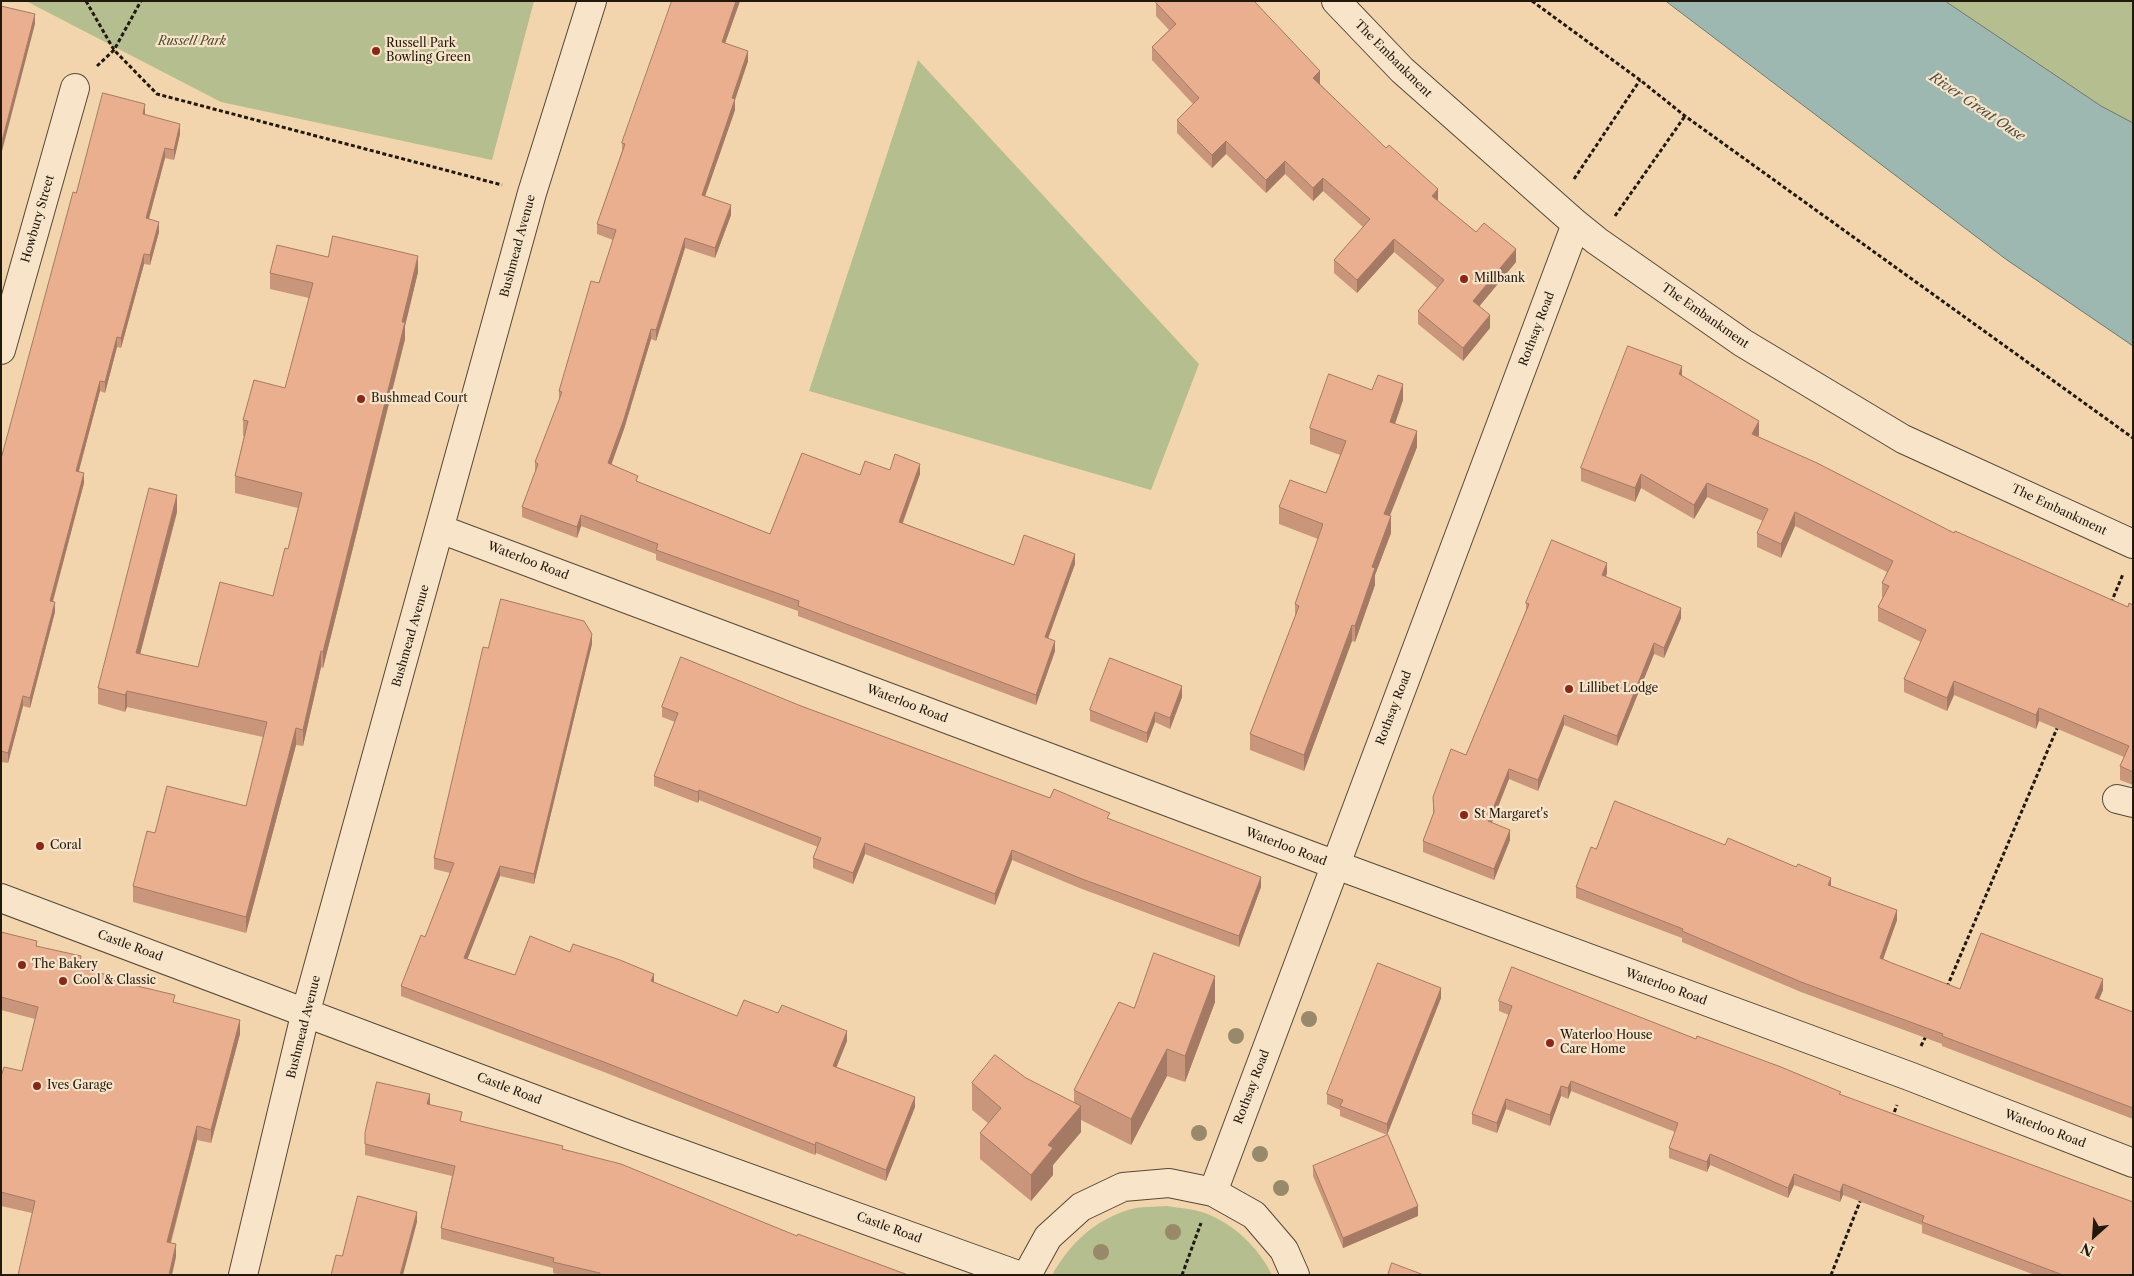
<!DOCTYPE html>
<style>
body{margin:0}
#map{position:relative;width:2134px;height:1276px;overflow:hidden;background:#f2d5ac;font-family:"Libre Caslon Text",serif}
canvas{display:block}
.frame{position:absolute;inset:0;border:2px solid #22190d;pointer-events:none}
.north{position:absolute;left:2069px;top:1211px;width:50px;height:50px;-webkit-text-stroke:4px #f7e4c9;paint-order:stroke;rotate:206deg;font-size:14px;font-weight:700;line-height:20px;text-align:center;color:#22190d}
.north::after{content:'';display:block;margin:auto;width:18px;height:22px;background:#22190d;clip-path:polygon(50% 0,100% 100%,50% 72%,0 100%)}
</style>
<div id="map">
<canvas width="2134" height="1276"></canvas>
<div class="frame"></div>
<div class="north">N</div>
</div>
<script>
const ctx = document.querySelector('canvas').getContext('2d');
ctx.lineJoin = 'round';
function fillPath(path, color) { ctx.fillStyle = color; ctx.fill(path, 'evenodd'); }
function stroke(path, color, width, dash) { ctx.strokeStyle = color; ctx.lineWidth = width; ctx.lineCap = dash ? 'butt' : 'round'; ctx.setLineDash(dash || []); ctx.stroke(path); }
function write(font, color, halo, rows, align = 'center') {
  ctx.font = font + ' "Libre Caslon Text",serif'; ctx.lineWidth = 4.5; ctx.setLineDash([]); ctx.textBaseline = 'middle'; ctx.strokeStyle = halo; ctx.fillStyle = color; for (const [text, x, y, turn = 0] of rows) {
    ctx.save(); ctx.translate(x, y); ctx.rotate((+turn || 0) * Math.PI / 180); ctx.textAlign = isNaN(turn) ? turn : align; if (halo) ctx.strokeText(text, 0, 0); ctx.fillText(text, 0, 0); ctx.restore();
  }
}
const green = new Path2D(`
 M26,1H534L492,160L221,102Z
 M1945,1H2133V123L2101,106Z
 M918,60L1199,364L1151,490L809,391Z
 M1167,1206C1179,1208 1194,1209 1205,1213C1234,1224 1259,1248 1272,1275H1052C1070,1244 1093,1221 1128,1210C1140,1206 1155,1207 1167,1206Z`);
const water = new Path2D(`
 M1666,1H1945L2101,106L2133,123V346L2007,260Z`);
const path = new Path2D(`
 M86,1L114,50L157,94L502,185
 M1532,1L1640,80L1685,116L2133,438
 M97,66L114,50L141,1
 M1574,179L1640,80
 M1615,216L1685,116
 M2111,603L2123,574
 M1947,987L2058,726
 M1921,1046L1927,1034
 M1892,1118L1897,1105
 M1182,1275L1201,1223
 M1831,1275L1861,1199`);
const minor = new Path2D(`
 M1336,1L1402,70L1576,224L1597,241L1743,343L1903,439L2133,544
 M1,350L75,88
 M440,529L1336,865L1909,1076L2133,1163
 M2117,799L2133,803
 M1,898L627,1134L1018,1275
 M1213,1192L1576,224
 M243,1275L306,1011L532,193L592,1
 M1027,1275L1048,1237L1081,1207L1123,1187L1169,1183L1213,1192L1254,1215L1284,1250L1295,1275`);
const trees = [
 [1309,1019],
 [1236,1036],
 [1199,1133],
 [1260,1154],
 [1281,1188],
 [1173,1232],
 [1101,1252]
];
const wall = new Path2D(`
 M740,1L725,43L748,61L735,99V110L705,196L731,215L715,258L685,248L656,341L651,339L624,429L611,465L638,482L770,534L860,475L890,470L920,474L903,523L1014,565L1075,564L1048,638L1055,651L1036,705L798,616V611L656,560V554L581,526L577,538L522,517V507L535,473V462L559,401V391L599,283L613,240L597,234V224L622,151V143Z
 M1156,3L1320,84L1438,201L1476,232L1516,262L1479,306L1490,328L1463,361L1418,324V311L1437,288L1394,252L1357,293L1334,273V260L1363,227L1323,191L1313,201L1285,174L1266,193L1226,154L1212,168L1177,133V120L1193,104L1152,60V47L1169,30L1156,16Z
 M145,115L180,134L174,160L165,158L149,219L159,232L150,265L144,264L121,348L117,347L105,393L100,391L79,471L84,483L53,602L55,612L30,708L23,706L8,763L1,762V459L76,193Z
 M328,257L418,272L405,326V339L323,668L321,667L303,746L296,745L246,933L133,902V886L155,833L246,806L263,737L127,707L125,712L98,704V688L177,512L140,654L198,667L273,596L288,549L298,508L235,493V476L244,436H243V420L285,388L309,298L270,289V273Z
 M1682,376L1759,435L1758,437L1954,533L2128,607L2133,605V785L2120,780V766L2124,757L2039,721L2036,729L1954,695L1947,711L1904,692V679L1921,642L1878,621V607L1883,597H1882V583L1887,572L1795,526L1781,558L1757,547V533L1763,521L1707,497L1694,519L1641,488L1635,502L1581,481V468Z
 M1372,390L1403,400L1395,424L1417,447L1390,516L1391,533L1375,575V585L1355,642L1352,641L1304,771L1250,750V734L1295,617V604L1318,539L1279,524V507L1326,493L1340,455L1310,444V428Z
 M1607,573L1606,577L1681,618L1664,658L1654,654L1617,746L1564,725L1538,791L1509,779L1492,823L1510,840L1494,880L1423,852V841L1433,814V797L1466,755L1526,611V603Z
 M592,644L534,884L500,876L467,959L515,975L654,983L737,1016L847,1041L836,1067L915,1107L886,1181L816,1153L815,1155L604,1072L401,996V986L425,937L450,873L434,869V858L488,648Z
 M1182,697L1170,729L1155,722L1147,743L1090,721V710Z
 M801,706L1050,798L1110,819L1261,887L1239,947L1082,889L1012,860L995,905L865,854L853,884L813,868V858L818,847L699,800L698,803L654,786V776L675,722L662,717V707Z
 M1725,845L1831,886L1897,920L1883,959L1892,963L1960,989L2103,990L2099,999L2133,1012V1119L1942,1046V1044L1801,992L1682,942V938L1576,898V887L1596,849Z
 M1,932L37,946L81,969L175,1003L240,1034L211,1143L197,1140L171,1243L176,1257L32,1213L1,1206V1077L22,1071L35,1019L1,1010Z
 M1441,998L1387,1135L1340,1116V1110L1327,1104V1094Z
 M1499,1001L1696,1039L1841,1095L2133,1275H2035L1922,1233V1225L1843,1195L1840,1202L1794,1185L1788,1198L1710,1165L1707,1172L1669,1158V1148L1675,1132L1571,1091L1568,1099L1561,1096L1550,1126L1506,1109L1497,1133L1472,1124V1114L1509,1015L1499,1011Z
 M1215,1002L1185,1082L1167,1076L1131,1145L1081,1120V1132L1053,1165V1175L1031,1201L980,1159V1133L988,1123L972,1110V1083L1026,1078L1074,1103V1090L1134,1008Z
 M430,1105L462,1122L563,1149L797,1236L908,1275H560L553,1273V1268L441,1239V1228L452,1176L365,1155V1133Z
 M1313,1166L1418,1216L1343,1248L1313,1176Z`);
const shadedWall = new Path2D(`
 M736,1H740L722,52V42Z
 M35,14V24L1,155V145Z
 M748,51V61L732,109V98Z
 M1320,71V84L1313,91V78Z
 M735,99V110L702,205V195Z
 M145,104V115L143,114Z
 M180,124V134L174,160V150Z
 M1226,141V154L1212,168V155Z
 M165,148V158L146,229V218Z
 M1285,161V174L1266,193V180Z
 M1323,178V191L1313,201V188Z
 M1438,189V202L1432,196Z
 M731,205V215L715,258V248Z
 M159,222V232L150,265V255Z
 M685,238V248L656,341V330Z
 M1394,239V252L1357,293V280Z
 M1516,249V262L1473,314V301Z
 M144,254V264L121,348V338Z
 M418,256V272L405,326V339L323,668V652Z
 M1490,315V328L1463,361V348Z
 M651,329V339L624,429L608,474V463Z
 M117,337V347L105,393V382Z
 M1682,366V380L1679,374Z
 M100,381V391L76,481V471Z
 M1403,384V400L1390,438V422Z
 M1759,421V435L1752,447V434Z
 M1417,431V447L1384,530V514Z
 M920,464V474L899,532V522Z
 M84,473V483L50,611V601Z
 M1641,474V488L1635,502V488Z
 M1707,483V497L1694,519V505Z
 M177,495V512L136,670V653Z
 M1795,512V526L1781,558V544Z
 M581,515V526L577,538V527Z
 M1391,516V533L1375,575V585L1355,642V626L1372,567Z
 M1075,554V564L1045,647V637Z
 M1607,563V573L1602,585V575Z
 M55,602V612L30,708V698Z
 M1681,608V618L1664,658V648Z
 M1352,625V641L1304,771V755Z
 M592,634V644L534,884V874Z
 M1055,641V651L1036,705V695Z
 M1654,643V654L1617,746V736Z
 M321,651V667L303,746V730Z
 M1954,681V695L1947,711V698Z
 M1182,686V697L1170,729V718Z
 M127,691V707L125,712V695Z
 M23,696V706L8,763V753Z
 M2039,708V721L2036,729V715Z
 M1155,712V722L1147,743V733Z
 M1564,715V725L1538,791V780Z
 M296,728V745L246,933V917Z
 M1509,769V779L1488,831V821Z
 M699,790V800L698,803V792Z
 M1510,830V840L1494,880V869Z
 M865,843V854L853,884V873Z
 M1012,850V860L995,905V894Z
 M500,866V876L464,968V958Z
 M1261,877V887L1239,947V936Z
 M1831,878V888L1828,885Z
 M1897,910V920L1880,968V958Z
 M81,956V970L79,968Z
 M654,974V984L651,981Z
 M1215,976V1002L1185,1082V1056Z
 M2103,979V990L2095,1009V998Z
 M1441,988V998L1387,1135V1124Z
 M240,1020V1034L211,1143V1130Z
 M847,1031V1041L833,1076V1066Z
 M1167,1049V1076L1131,1145V1119Z
 M1571,1081V1091L1568,1099V1088Z
 M1561,1086V1096L1550,1126V1115Z
 M430,1094V1105L427,1104Z
 M915,1097V1107L886,1181V1170Z
 M1506,1099V1109L1497,1133V1123Z
 M1081,1106V1132L1053,1165V1175L1031,1201V1175L1048,1145Z
 M197,1126V1140L167,1255V1242Z
 M816,1142V1153L815,1155V1145Z
 M1710,1154V1165L1707,1172V1162Z
 M1794,1174V1185L1788,1198V1188Z
 M1843,1184V1195L1840,1202V1192Z
 M1418,1206V1216L1343,1248V1238Z
 M417,1212V1222L403,1275H400Z
 M176,1244V1257L172,1275H169Z`);
const building = new Path2D(`
 M672,1H736L722,42L748,51L732,98L735,99L702,195L731,205L715,248L685,238L656,330L651,329L624,419L608,463L638,476L636,481L770,534L802,453L860,475L865,461L890,470L895,454L920,464L899,522L1014,565L1024,535L1075,554L1045,637L1055,641L1036,695L798,606L799,601L656,550L658,544L581,515L577,527L522,507L538,464L535,462L562,392L559,391L591,281L599,283L616,230L597,224L625,144L622,143Z
 M1157,1H1254L1320,71L1313,78L1386,148L1389,145L1438,189L1432,196L1476,232L1484,223L1516,249L1473,301L1490,315L1463,348L1418,311L1444,280L1394,239L1357,280L1334,260L1370,219L1323,178L1313,188L1285,161L1266,180L1226,141L1212,155L1177,120L1199,98L1152,47L1176,24L1156,3Z
 M1,6L35,14L1,145Z
 M103,93L145,104L143,114L180,124L174,150L165,148L146,218L159,222L150,255L144,254L121,338L117,337L105,382L100,381L76,471L84,473L50,601L55,602L30,698L23,696L8,753L1,751V459L73,192L76,193Z
 M333,236L418,256L402,322H405L323,652L321,651L303,730L296,728L246,917L133,886L147,831L155,833L167,786L246,806L267,722L127,691L125,695L98,688L149,488L177,495L136,653L198,667L220,582L273,596L285,548L288,549L302,493L235,476L248,421L243,420L254,380L285,388L313,283L270,273L277,245L328,257Z
 M1628,346L1682,366L1679,374L1759,421L1752,434L1817,463L1954,533L1955,531L2128,607L2129,603L2133,605V772L2120,766L2129,746L2039,708L2036,715L1954,681L1947,698L1904,679L1926,630L1878,607L1889,586L1882,583L1893,561L1795,512L1781,544L1757,533L1768,509L1707,483L1694,505L1641,474L1635,488L1581,468Z
 M1329,374L1372,390L1378,375L1403,384L1390,422L1417,431L1384,514L1391,516L1372,567L1375,568L1355,626L1352,625L1304,755L1250,734L1299,606L1295,604L1323,524L1279,507L1290,480L1326,493L1346,441L1310,428Z
 M1552,540L1607,563L1602,575L1681,608L1664,648L1654,643L1617,736L1564,715L1538,780L1509,769L1488,821L1510,830L1494,869L1423,841L1434,812L1433,797L1451,749L1466,755L1529,604L1526,603Z
 M501,599L584,621L592,634L534,874L500,866L464,958L515,975L530,936L570,952L573,944L620,960L654,974L651,981L737,1016L744,1000L778,1013L782,1005L847,1031L833,1066L915,1097L886,1170L816,1142L815,1145L604,1062L401,986L421,935L425,937L454,863L434,858L483,647L488,648Z
 M681,657L801,706L1050,798L1054,789L1110,813L1107,818L1261,877L1239,936L1082,879L1012,850L995,894L865,843L853,873L813,858L821,838L699,790L698,792L654,776L678,713L662,707Z
 M1110,658L1182,686L1170,718L1155,712L1147,733L1090,710Z
 M1615,801L1725,845L1728,838L1796,867L1798,864L1831,878L1828,885L1897,910L1880,958L1892,963L1960,989L1981,933L2103,979L2095,998L2133,1012V1108L1942,1036L1943,1034L1801,982L1682,931L1683,929L1576,887L1591,847L1596,849Z
 M1,932L37,941L36,946L81,956L79,968L112,976V980L175,995L173,1002L240,1020L211,1130L197,1126L167,1242L176,1244L169,1275H18L35,1201L1,1192V1077L4,1067L22,1071L38,1007L1,997Z
 M1154,953L1215,976L1185,1056L1167,1049L1131,1119L1074,1090L1119,1002L1134,1008Z
 M1378,963L1441,988L1387,1124L1340,1106L1343,1100L1327,1094Z
 M1512,967L1696,1039L1697,1036L1781,1067L1841,1092L1839,1094L2133,1202V1275H2063L1922,1222L1924,1216L1843,1184L1840,1192L1794,1174L1788,1188L1710,1154L1707,1162L1669,1148L1678,1123L1571,1081L1568,1088L1561,1086L1550,1115L1506,1099L1497,1123L1472,1114L1512,1006L1499,1001Z
 M995,1055L1026,1078L1081,1106L1048,1145L1053,1148L1031,1175L980,1133L1001,1108L972,1083Z
 M377,1082L430,1094L427,1104L462,1112L460,1121L563,1146L562,1149L621,1164L797,1236L798,1234L908,1275H600V1273L553,1262L554,1258L441,1228L455,1166L365,1144V1133Z
 M1388,1135L1418,1206L1343,1238L1313,1166Z
 M358,1196L417,1212L400,1275H331L336,1255L342,1256Z
 M1392,1263L1424,1275H1388Z`);
const markers = [
 [376,51,5,"#8f2418"],
 [1464,279,5,"#8f2418"],
 [361,399,5,"#8f2418"],
 [1569,689,5,"#8f2418"],
 [1464,815,5,"#8f2418"],
 [40,846,5,"#8f2418"],
 [22,965,5,"#8f2418"],
 [63,981,5,"#8f2418"],
 [1550,1043,5,"#8f2418"],
 [37,1086,5,"#8f2418"]
];
const parkNames = [
 ["Russell Park",192,42]
];
const poiNames = [
 ["Russell Park",386,44],
 ["Bowling Green",386,58],
 ["Millbank",1474,279],
 ["Bushmead Court",371,399],
 ["Lillibet Lodge",1579,689],
 ["St Margaret's",1474,815],
 ["Coral",50,846],
 ["The Bakery",32,965],
 ["Cool & Classic",73,981],
 ["Waterloo House",1560,1036],
 ["Care Home",1560,1050],
 ["Ives Garage",47,1086]
];
const streetNames = [
 ["The Embankment",1393,59,45],
 ["Howbury Street",38,219,-74],
 ["Bushmead Avenue",518,246,-75],
 ["The Embankment",1705,316,35],
 ["Rothsay Road",1537,329,-69],
 ["The Embankment",2059,510,25],
 ["Waterloo Road",528,561,21],
 ["Bushmead Avenue",411,636,-74],
 ["Waterloo Road",907,704,21],
 ["Rothsay Road",1394,708,-69],
 ["Waterloo Road",1286,847,21],
 ["Castle Road",130,946,20],
 ["Waterloo Road",1666,987,20],
 ["Bushmead Avenue",304,1027,-76],
 ["Rothsay Road",1252,1087,-69],
 ["Castle Road",509,1089,21],
 ["Waterloo Road",2045,1129,21],
 ["Castle Road",889,1228,20]
];
const waterNames = [
 ["River Great Ouse",1977,107,34]
];
fillPath(green, '#b4be8f');
fillPath(water, '#9db7b1');
stroke(water, '#6c786f', 1);
stroke(minor, '#564835', 30);
stroke(path, '#22190d', 3, [4, 2.5]);
stroke(minor, '#f7e4c9', 28);
ctx.fillStyle = '#98896a';
for (const [x, y] of trees) { ctx.beginPath(); ctx.arc(x, y, 8, 0, 2 * Math.PI); ctx.fill(); }
fillPath(wall, '#c9967b');
fillPath(shadedWall, '#a47a64');
fillPath(building, '#eaaf8f');
stroke(building, '#a47a64', 1);
for (const [x, y, r, color] of markers) { const dot = new Path2D(); dot.arc(x, y, r, 0, 2 * Math.PI); ctx.fillStyle = color; ctx.fill(dot); stroke(dot, '#f7e4c9', 2); }
write('italic 12px', '#4e4b34', '#f7e4c9', parkNames);
write('12px', '#22190d', '#f7e4c9', poiNames, 'left');
write('12px', '#22190d', '#f7e4c9', streetNames);
write('italic 14px', '#4d5046', '#f7e4c9', waterNames);
</script>
